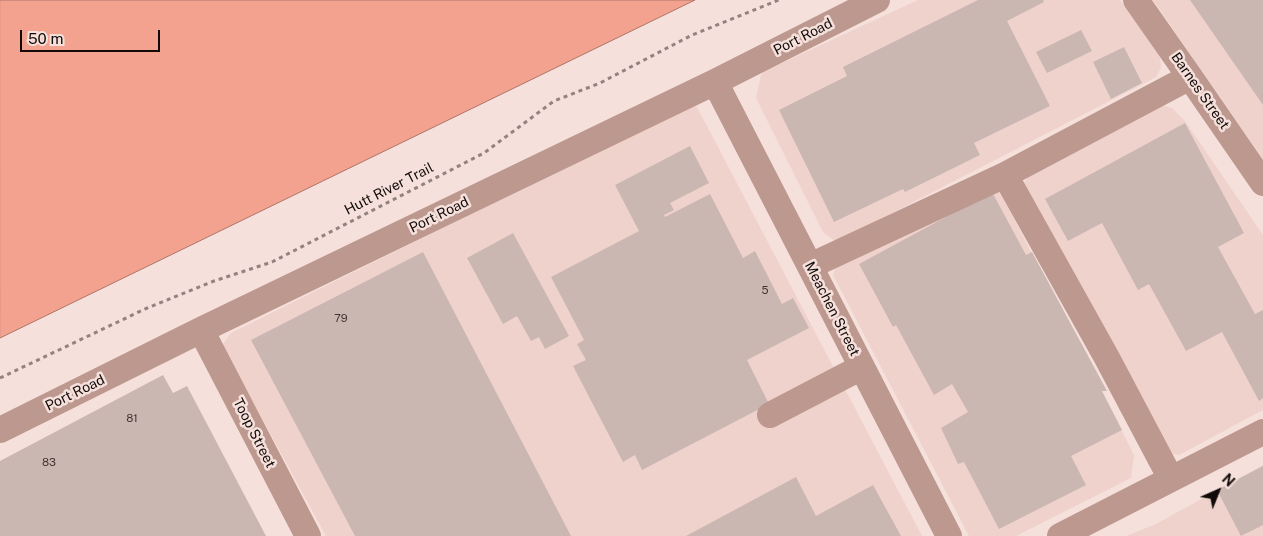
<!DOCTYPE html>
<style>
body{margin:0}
#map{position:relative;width:1263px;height:536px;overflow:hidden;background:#f5e0db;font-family:"Public Sans",sans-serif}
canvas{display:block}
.north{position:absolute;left:1193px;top:466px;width:50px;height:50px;-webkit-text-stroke:4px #f5e0db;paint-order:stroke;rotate:44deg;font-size:14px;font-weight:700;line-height:20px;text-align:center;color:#110a09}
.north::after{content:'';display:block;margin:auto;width:18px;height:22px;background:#110a09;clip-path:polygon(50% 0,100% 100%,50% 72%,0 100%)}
.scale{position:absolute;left:20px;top:30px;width:140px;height:22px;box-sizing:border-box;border:2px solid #110a09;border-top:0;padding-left:6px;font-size:15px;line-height:18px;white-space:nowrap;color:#110a09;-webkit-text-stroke:4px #f5e0db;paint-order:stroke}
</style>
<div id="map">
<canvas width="1263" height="536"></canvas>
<div class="north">N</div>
<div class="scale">50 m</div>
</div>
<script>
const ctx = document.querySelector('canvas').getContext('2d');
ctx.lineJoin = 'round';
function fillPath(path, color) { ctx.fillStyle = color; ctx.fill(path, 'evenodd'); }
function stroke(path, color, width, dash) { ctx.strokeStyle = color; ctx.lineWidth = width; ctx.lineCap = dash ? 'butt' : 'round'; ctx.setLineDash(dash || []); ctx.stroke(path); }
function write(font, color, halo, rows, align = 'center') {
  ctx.font = font + ' "Public Sans",sans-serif'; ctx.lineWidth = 5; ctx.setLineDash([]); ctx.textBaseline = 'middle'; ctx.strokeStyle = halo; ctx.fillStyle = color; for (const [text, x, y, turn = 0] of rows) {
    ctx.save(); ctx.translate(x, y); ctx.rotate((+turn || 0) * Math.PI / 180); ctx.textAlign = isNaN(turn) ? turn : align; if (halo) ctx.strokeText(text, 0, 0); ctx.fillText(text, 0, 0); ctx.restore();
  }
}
const built = new Path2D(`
 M918,0H1120L1160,57L1161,68L1156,77L836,242L823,232L756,98L761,75L765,71Z
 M1153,0H1263V159Z
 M1157,104L1172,108L1185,121L1263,235V410L1179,455L1163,452L1021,188L1032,169Z
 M690,105L697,107L922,536H326L225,350L223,344L231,333Z
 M1000,191L1134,455L1131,478L1016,536H969L833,275L837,263Z
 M1263,465V536H1126L1156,524Z`);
const water = new Path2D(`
 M0,0H695L0,338Z`);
const building = new Path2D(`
 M978,0H1043L1044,2L1007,21L1050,106L974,143L980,155L905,192L903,189L834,222L779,110L847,76L843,67Z
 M1190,0H1263V105Z
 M1081,30L1092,51L1047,73L1036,52Z
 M1124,47L1142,83L1111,99L1093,62Z
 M1185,123L1244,233L1218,247L1255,314L1263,310V398L1259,401L1222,332L1186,351L1149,284L1138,290L1102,223L1068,241L1045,199Z
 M690,146L709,183L670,203L674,210L664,215L665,217L710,194L743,258L755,251L782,304L793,298L809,328L747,360L769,404L642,470L635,455L623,462L573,366L586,360L577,344L584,340L551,277L639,231L615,185Z
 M992,192L1026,255L1032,252L1107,391H1102L1122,430L1071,456L1086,485L999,529L964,462L958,464L941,428L968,412L952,384L934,395L896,325L893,327L859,264Z
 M513,233L569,336L545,349L539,337L531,341L517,316L503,324L467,258Z
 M423,252L571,536H355L251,340Z
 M163,375L173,393L187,386L266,536H0V461Z
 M1263,466V525L1241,536L1217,490Z
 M796,477L816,516L873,485L901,536H686Z`);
const path = new Path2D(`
 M0,378L145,309L214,281L272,262L484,153L554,101L600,83L692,35L779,0`);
const minor = new Path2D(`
 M1136,0L1190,77L1263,183
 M715,82L949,536
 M1005,175L1107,358L1171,479
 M810,266L1005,175L1190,77
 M201,330L308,536
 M770,415L862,367
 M0,430L201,330L715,82L877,0
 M1060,536L1263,432`);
const numberNames = [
 ["5",765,291],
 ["79",341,319],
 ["81",132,419],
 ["83",49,463]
];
const streetNames = [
 ["Port Road",803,37,-27],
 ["Barnes Street",1200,91,55],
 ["Hutt River Trail",389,189,-27],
 ["Port Road",439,215,-26],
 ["Meachen Street",832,309,63],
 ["Port Road",75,393,-26],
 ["Toop Street",254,433,63]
];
fillPath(built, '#f0d2cc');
fillPath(water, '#f3a290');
stroke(water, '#af7468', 1);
fillPath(building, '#cbb7b2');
stroke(path, '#928380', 3, [4, 4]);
stroke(minor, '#bc988f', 26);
write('11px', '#403533', null, numberNames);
write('14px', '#110a09', '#f5e0db', streetNames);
</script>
